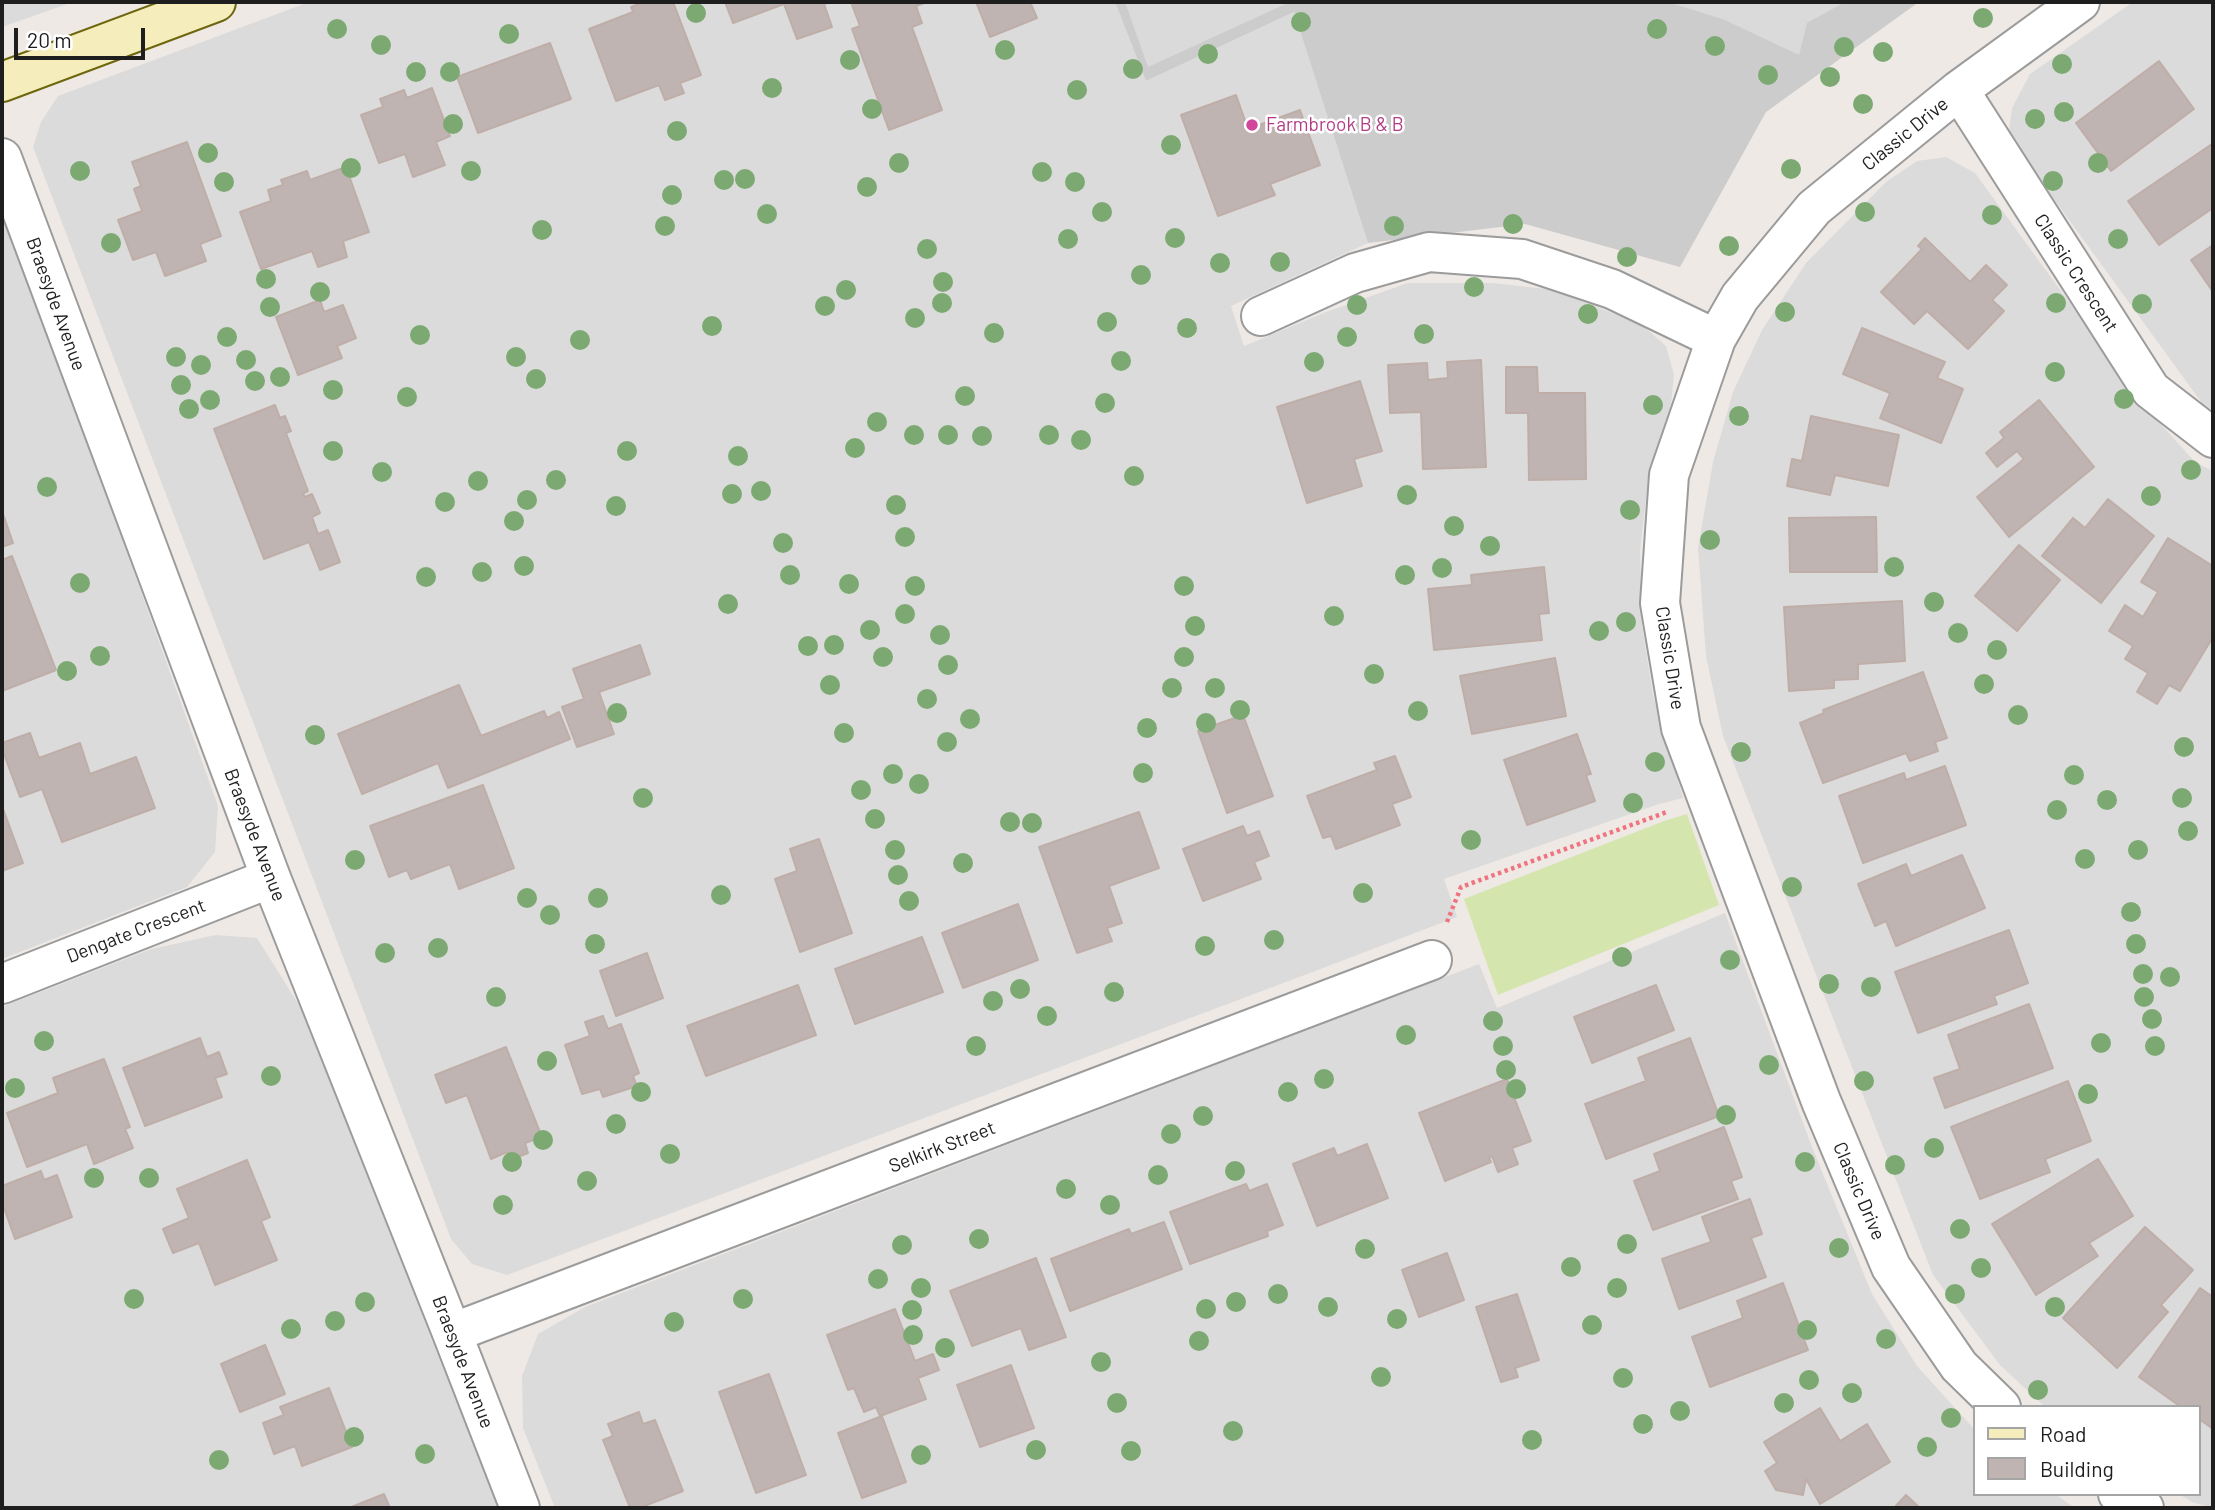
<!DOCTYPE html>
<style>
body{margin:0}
#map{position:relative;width:2215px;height:1510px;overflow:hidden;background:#eee9e5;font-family:Barlow,sans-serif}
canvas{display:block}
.frame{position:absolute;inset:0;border:4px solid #1e1e1e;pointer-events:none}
.legend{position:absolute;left:1973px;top:1405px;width:228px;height:91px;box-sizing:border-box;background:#fff;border:2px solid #a5a5a5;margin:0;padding:9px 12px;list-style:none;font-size:21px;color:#1e1e1e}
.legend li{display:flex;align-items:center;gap:14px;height:35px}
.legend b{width:35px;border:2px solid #a5a5a5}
.scale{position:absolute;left:14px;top:28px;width:131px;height:32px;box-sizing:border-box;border:4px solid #1e1e1e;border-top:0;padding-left:9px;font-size:21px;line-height:24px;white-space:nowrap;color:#1e1e1e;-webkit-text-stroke:5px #fff;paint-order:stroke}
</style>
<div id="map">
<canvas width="2215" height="1510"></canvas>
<div class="frame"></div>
<ul class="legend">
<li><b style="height:9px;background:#f5edbc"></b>Road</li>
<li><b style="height:19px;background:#bfb4b2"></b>Building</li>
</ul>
<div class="scale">20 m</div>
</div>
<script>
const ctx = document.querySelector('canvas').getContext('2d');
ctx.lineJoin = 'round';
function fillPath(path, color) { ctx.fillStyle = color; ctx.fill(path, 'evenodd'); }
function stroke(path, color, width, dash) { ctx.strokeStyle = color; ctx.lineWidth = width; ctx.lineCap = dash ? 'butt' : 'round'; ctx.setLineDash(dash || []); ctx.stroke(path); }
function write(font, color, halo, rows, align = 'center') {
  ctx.font = font + ' Barlow,sans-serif'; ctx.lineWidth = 5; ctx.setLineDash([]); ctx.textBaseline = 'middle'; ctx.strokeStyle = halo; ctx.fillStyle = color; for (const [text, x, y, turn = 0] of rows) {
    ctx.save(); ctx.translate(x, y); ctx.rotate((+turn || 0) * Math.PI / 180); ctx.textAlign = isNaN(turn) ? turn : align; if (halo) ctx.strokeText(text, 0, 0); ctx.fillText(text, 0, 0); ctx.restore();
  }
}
const residential = new Path2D(`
 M2,2H73L2,27Z
 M309,2H1115L1146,81L1294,12L1368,243L1231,306L1244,346L1326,312L1408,283H1493L1554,290L1642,325L1666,346L1674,375L1671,405L1649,472L1640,551L1642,626L1653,695L1683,798L1659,804L1444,879L1457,917L1302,976L507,1275L472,1264L451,1239L33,147L41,122L58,96Z
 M2133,2H2213V410L2202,403L2043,184L2009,131L2012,108L2030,74Z
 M1946,157L1975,173L2147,409L2195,462L2213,471V1508L2192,1502L2179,1494H2199V1407H2045L2000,1365L1933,1275L1723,736L1706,656L1698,548L1713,462L1733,392L1762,330L1806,263L1886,182L1917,161Z
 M2,204L218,806L215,852L187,887L2,959Z
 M1725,913L1812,1147L1872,1294L1917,1366L1975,1430V1494H2055L2075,1508H555L523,1428L522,1376L538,1334L585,1307L1479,964L1497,1008Z
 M216,935L257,938L301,1008L498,1508H2V1007L151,949Z`);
const religious = new Path2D(`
 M1115,2H1919L1766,112L1680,267L1525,224L1368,243L1294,12L1146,81Z`);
const grass = new Path2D(`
 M1687,814L1719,905L1498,995L1464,899L1664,821Z`);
const parking = new Path2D(`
 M1125,2H1290L1148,67Z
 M1668,2H1845L1807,23L1799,55L1725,20Z`);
const building = new Path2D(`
 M644,2H673L701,75L680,83L684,93L665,100L659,85L616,101L589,29L633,12L631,7Z
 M725,2H832L824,4L832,27L797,39L784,4L733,23Z
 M851,2H927L916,6L922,23L912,27L942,110L889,130L852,29L860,26Z
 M976,2H1030L1037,18L990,37Z
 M550,43L571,99L478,133L457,77Z
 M2159,61L2194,109L2111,171L2076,123Z
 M432,88L450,136L436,142L445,165L413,177L405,154L379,163L361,115L383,107L380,99L404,90L407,98Z
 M1236,95L1248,129L1300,110L1320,165L1270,184L1275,195L1218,216L1181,115Z
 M187,142L221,236L200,244L206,261L165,276L156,252L133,260L118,220L142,211L134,189L141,186L132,162Z
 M2212,144L2213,208L2159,245L2128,201Z
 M346,167L369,232L343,241L347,257L318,267L312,251L261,269L240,212L271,201L268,190L283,185L281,180L307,171L310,180Z
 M1925,238L1970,282L1986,265L2007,285L1992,300L2004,311L1968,349L1927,311L1914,324L1881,292L1922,249L1918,246Z
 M2213,245V292L2191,260Z
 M320,300L324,312L343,305L356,338L337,346L342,358L298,375L276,317Z
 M1862,328L1945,362L1937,378L1963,389L1941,443L1880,418L1890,393L1843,374Z
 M1481,360L1486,467L1423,469L1421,412L1390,413L1388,365L1427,363L1428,380L1448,378L1447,362Z
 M1506,367H1537L1538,393H1585L1586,479L1529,480L1528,413H1506Z
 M1360,381L1382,451L1354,459L1362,486L1307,503L1277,407Z
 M2039,400L2094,467L2009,537L1977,497L2024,459L2017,451L1997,467L1986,453L2004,438L2000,432Z
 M275,405L280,418L285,416L291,431L286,433L308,491L303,494L305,497L312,494L320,513L312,517L318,534L328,530L340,562L320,570L309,542L264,559L214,429Z
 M1811,416L1899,435L1888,486L1835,475L1830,495L1787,486L1792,459L1802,461Z
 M2108,499L2154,536L2101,603L2042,556L2073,518L2085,528Z
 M2,511L13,543L2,547Z
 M1876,517L1877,572H1790L1789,518Z
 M2168,538L2213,566V637L2180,691L2169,685L2157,704L2137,692L2148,673L2125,659L2133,646L2109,631L2125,605L2143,617L2158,592L2141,582Z
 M2019,545L2060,580L2017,631L1975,596Z
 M12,556L56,670L2,691V560Z
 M1544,567L1549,613L1539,614L1542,640L1434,650L1428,589L1472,585L1471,575Z
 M1902,601L1905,661L1858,664V679L1834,680V688L1789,691L1784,607Z
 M640,645L650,674L599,692L614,734L577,747L562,707L584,699L573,669Z
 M1555,658L1566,716L1472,734L1460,676Z
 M1923,672L1947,738L1935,742L1938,751L1910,761L1906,753L1823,783L1800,723L1824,713L1823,710Z
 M459,685L481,736L544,711L547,718L559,712L570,739L448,788L438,763L362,794L338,734Z
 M1243,715L1273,796L1227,813L1198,731Z
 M30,733L39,758L80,743L90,774L136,757L155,808L62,842L42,789L20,797L2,749V743Z
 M1577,734L1591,774L1586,775L1595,801L1527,825L1504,760Z
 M1395,756L1411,797L1392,804L1400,825L1336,849L1331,836L1323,838L1307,796L1377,770L1374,763Z
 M1945,766L1966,825L1863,863L1839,796L1904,773L1906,780Z
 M483,785L514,868L459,889L450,864L411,879L407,870L389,877L370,826Z
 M2,806L23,863L2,871Z
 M1139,812L1159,868L1109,886L1122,923L1107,928L1112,941L1077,953L1039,847Z
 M1243,826L1247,836L1259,831L1269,856L1254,862L1261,879L1203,901L1183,849Z
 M819,839L852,933L800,952L775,879L797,871L790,849Z
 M1962,855L1985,908L1896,946L1886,921L1875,926L1858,884L1906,864L1911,876Z
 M1018,904L1038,960L963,988L942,933Z
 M2009,930L2028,983L1994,996L1997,1004L1918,1033L1895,972Z
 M922,937L943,992L855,1024L835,969Z
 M647,953L663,998L616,1016L600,971Z
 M798,985L816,1035L706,1076L687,1026Z
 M1656,985L1674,1030L1592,1063L1574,1017Z
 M2029,1004L2053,1068L1945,1108L1934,1078L1960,1069L1948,1035Z
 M603,1016L608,1029L621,1024L639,1073L633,1076L637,1086L603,1097L600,1089L582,1094L565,1045L590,1036L585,1022Z
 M200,1038L207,1057L219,1052L227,1074L215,1078L222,1097L145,1126L123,1068Z
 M1690,1038L1719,1116L1606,1159L1585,1104L1646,1081L1638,1058Z
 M506,1047L542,1137L525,1143L528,1153L510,1160L507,1152L491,1159L467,1095L446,1103L435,1075Z
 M104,1059L130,1127L125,1129L133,1148L94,1164L87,1144L27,1167L7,1113L58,1093L53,1078Z
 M1507,1079L1531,1141L1512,1148L1518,1164L1498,1172L1492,1156L1489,1158L1491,1162L1445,1181L1419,1113Z
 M2068,1081L2091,1141L2045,1159L2050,1172L1980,1199L1951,1127Z
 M1724,1127L1742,1177L1731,1181L1738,1199L1653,1230L1634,1181L1660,1171L1654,1154Z
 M1367,1144L1388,1198L1317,1226L1293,1164L1334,1148L1337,1156Z
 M2098,1159L2133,1216L2089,1243L2098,1256L2036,1295L1992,1224Z
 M247,1160L270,1217L261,1221L277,1260L215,1285L199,1243L173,1253L163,1229L189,1218L177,1189Z
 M41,1171L44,1180L57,1175L72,1217L15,1239L2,1202V1186Z
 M1246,1184L1249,1191L1267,1184L1283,1225L1267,1231L1268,1236L1190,1264L1170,1212Z
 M1750,1199L1762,1234L1751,1238L1766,1277L1679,1309L1662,1259L1711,1242L1702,1217Z
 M1164,1222L1182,1269L1070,1311L1051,1259L1129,1229L1131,1234Z
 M2145,1227L2193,1270L2161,1305L2168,1312L2117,1368L2063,1318Z
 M1447,1253L1464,1300L1419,1317L1402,1270Z
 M1036,1258L1066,1337L1029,1350L1021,1328L972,1346L950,1291Z
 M1783,1283L1808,1350L1710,1387L1692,1337L1743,1318L1737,1301Z
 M2200,1288L2213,1297V1429L2199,1419V1407H2181L2139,1377Z
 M1517,1294L1539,1360L1515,1368L1518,1377L1501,1382L1476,1307Z
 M895,1309L915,1361L933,1354L939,1370L918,1378L926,1399L880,1416L876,1407L864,1412L854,1388L848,1390L827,1335Z
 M265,1345L285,1394L240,1412L221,1364Z
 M1011,1365L1034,1428L980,1447L957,1385Z
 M769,1374L806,1475L756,1493L719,1392Z
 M329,1388L352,1447L302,1466L295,1446L274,1454L263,1423L284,1415L280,1407Z
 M1820,1408L1840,1441L1867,1424L1890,1462L1820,1504L1806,1479L1803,1495L1776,1490L1765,1471L1777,1463L1764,1442Z
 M639,1412L643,1424L655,1420L683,1491L639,1508H630L603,1440L613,1436L608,1424Z
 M882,1416L906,1482L862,1498L838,1433Z
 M384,1494L390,1508H349Z
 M1906,1495L1920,1508H1894Z`);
const path = new Path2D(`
 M1447,922L1461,887L1667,812`);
const minor = new Path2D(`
 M1959,90L2151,390L2213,438
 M2,158L271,878L452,1333L520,1508
 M1261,316L1355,273L1429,252L1522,259L1612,289L1716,339
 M2,984L271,878
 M452,1333L1432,960
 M2001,1407L1959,1366L1891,1267L1821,1101L1681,728L1660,603L1669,475L1716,339L1740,297L1814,208L1959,90L2080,2
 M2118,1494L2144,1508`);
const secondary = new Path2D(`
 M2,82L216,2`);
const trees = [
 [696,13],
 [1983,18],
 [1301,22],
 [337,29],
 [1657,29],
 [509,34],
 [381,45],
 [1715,46],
 [1844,47],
 [1005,50],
 [1883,52],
 [1208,54],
 [850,60],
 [2062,64],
 [1133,69],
 [416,72],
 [450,72],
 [1768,75],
 [1830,77],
 [772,88],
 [1077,90],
 [1863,104],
 [872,109],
 [2064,112],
 [2035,119],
 [453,124],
 [677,131],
 [1171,145],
 [208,153],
 [899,163],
 [2098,163],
 [351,168],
 [1791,169],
 [80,171],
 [471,171],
 [1042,172],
 [745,179],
 [724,180],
 [2053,181],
 [224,182],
 [1075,182],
 [867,187],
 [672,195],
 [1102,212],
 [1865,212],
 [767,214],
 [1992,215],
 [1513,224],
 [665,226],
 [1394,226],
 [542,230],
 [1175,238],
 [1068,239],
 [2118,239],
 [111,243],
 [1729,246],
 [927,249],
 [1627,257],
 [1280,262],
 [1220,263],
 [1141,275],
 [266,279],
 [943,282],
 [1474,287],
 [846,290],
 [320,292],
 [942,303],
 [2056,303],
 [2142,304],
 [1357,305],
 [825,306],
 [270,307],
 [1785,312],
 [1588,314],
 [915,318],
 [1107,322],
 [712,326],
 [1187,328],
 [994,333],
 [1424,334],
 [420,335],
 [227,337],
 [1347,337],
 [580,340],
 [176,357],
 [516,357],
 [246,360],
 [1121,361],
 [1314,362],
 [201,365],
 [2055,372],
 [280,377],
 [536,379],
 [255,381],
 [181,385],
 [333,390],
 [965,396],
 [407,397],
 [2124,399],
 [210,400],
 [1105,403],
 [1653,405],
 [189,409],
 [1739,416],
 [877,422],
 [914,435],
 [948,435],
 [1049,435],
 [982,436],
 [1081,440],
 [855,448],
 [333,451],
 [627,451],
 [738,456],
 [2191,470],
 [382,472],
 [1134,476],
 [556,480],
 [478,481],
 [47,487],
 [761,491],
 [732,494],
 [1407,495],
 [2151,496],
 [527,500],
 [445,502],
 [896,505],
 [616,506],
 [1630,510],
 [514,521],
 [1454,526],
 [905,537],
 [1710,540],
 [783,543],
 [1490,546],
 [524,566],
 [1894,567],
 [1442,568],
 [482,572],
 [790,575],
 [1405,575],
 [426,577],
 [80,583],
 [849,584],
 [915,586],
 [1184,586],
 [1934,602],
 [728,604],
 [905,614],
 [1334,616],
 [1626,622],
 [1195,626],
 [870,630],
 [1599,631],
 [1958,633],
 [940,635],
 [834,645],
 [808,646],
 [1997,650],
 [100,656],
 [883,657],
 [1184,657],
 [948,665],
 [67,671],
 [1374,674],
 [1984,684],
 [830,685],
 [1172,688],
 [1215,688],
 [927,699],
 [1240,710],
 [1418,711],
 [617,713],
 [2018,715],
 [970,719],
 [1206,723],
 [1147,728],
 [844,733],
 [315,735],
 [947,742],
 [2184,747],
 [1741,752],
 [1655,762],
 [1143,773],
 [893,774],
 [2074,775],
 [919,784],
 [861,790],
 [643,798],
 [2182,798],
 [2107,800],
 [1633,803],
 [2057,810],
 [875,819],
 [1010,822],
 [1032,823],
 [2188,831],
 [1471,840],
 [895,850],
 [2138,850],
 [2085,859],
 [355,860],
 [963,863],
 [898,875],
 [1792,887],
 [1363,893],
 [721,895],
 [527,898],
 [598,898],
 [909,901],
 [2131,912],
 [550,915],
 [1274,940],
 [595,944],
 [2136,944],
 [1205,946],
 [438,948],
 [385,953],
 [1622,957],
 [1730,960],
 [2143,974],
 [2170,977],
 [1829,984],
 [1871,987],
 [1020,989],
 [1114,992],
 [496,997],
 [2144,997],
 [993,1001],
 [1047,1016],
 [2152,1019],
 [1493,1021],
 [1406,1035],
 [44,1041],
 [2101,1043],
 [976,1046],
 [1503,1046],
 [2155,1046],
 [547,1061],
 [1769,1065],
 [1506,1070],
 [271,1076],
 [1324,1079],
 [1864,1081],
 [15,1088],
 [1516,1089],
 [641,1092],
 [1288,1092],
 [2088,1094],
 [1726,1115],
 [1203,1116],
 [616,1124],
 [1171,1134],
 [543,1140],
 [1934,1148],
 [670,1154],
 [512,1162],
 [1805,1162],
 [1895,1165],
 [1235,1171],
 [1158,1175],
 [94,1178],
 [149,1178],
 [587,1181],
 [1066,1189],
 [503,1205],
 [1110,1205],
 [1960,1229],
 [979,1239],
 [1627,1244],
 [902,1245],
 [1839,1248],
 [1365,1249],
 [1571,1267],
 [1981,1268],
 [878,1279],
 [921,1288],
 [1617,1288],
 [1278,1294],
 [1955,1294],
 [134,1299],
 [743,1299],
 [365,1302],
 [1236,1302],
 [1328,1307],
 [2055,1307],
 [1206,1309],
 [912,1310],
 [1397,1319],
 [335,1321],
 [674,1322],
 [1592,1325],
 [291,1329],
 [1807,1330],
 [913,1335],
 [1886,1339],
 [1199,1341],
 [945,1348],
 [1101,1362],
 [1381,1377],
 [1623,1378],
 [1809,1380],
 [2038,1390],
 [1852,1393],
 [1117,1403],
 [1784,1403],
 [1680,1411],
 [1951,1418],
 [1643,1424],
 [1233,1431],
 [354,1437],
 [1532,1440],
 [1927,1447],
 [1036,1450],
 [1131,1451],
 [425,1454],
 [921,1455],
 [219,1460]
];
const markers = [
 [1252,125,7,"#d1479c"]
];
const hotelNames = [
 ["Farmbrook B & B",1266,125]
];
const streetNames = [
 ["Classic Drive",1905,134,-39],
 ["Classic Crescent",2076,273,57],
 ["Braesyde Avenue",56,304,70],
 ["Classic Drive",1670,658,81],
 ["Braesyde Avenue",255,835,69],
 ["Dengate Crescent",136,931,-21],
 ["Selkirk Street",942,1147,-21],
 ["Classic Drive",1859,1191,67],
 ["Braesyde Avenue",463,1362,69]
];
fillPath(residential, '#dcdbdb');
fillPath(religious, '#ccc');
fillPath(grass, '#d4e5ae');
fillPath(parking, '#dadada');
fillPath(building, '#bfb4b2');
stroke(building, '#bfaea8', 2);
stroke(minor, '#9b9b9b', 42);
stroke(secondary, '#6e660d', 42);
stroke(path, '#f0747f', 4.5, [3.5, 3.5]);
stroke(minor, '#fff', 38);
stroke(secondary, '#f5edbc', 38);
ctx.fillStyle = '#7ca972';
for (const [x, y] of trees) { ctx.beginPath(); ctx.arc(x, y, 10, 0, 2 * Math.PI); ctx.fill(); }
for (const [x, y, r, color] of markers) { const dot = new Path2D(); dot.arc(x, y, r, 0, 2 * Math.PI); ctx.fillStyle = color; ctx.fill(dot); stroke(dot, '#fff', 2.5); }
write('19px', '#b23c85', '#fff', hotelNames, 'left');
write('19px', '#1e1e1e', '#fff', streetNames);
</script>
